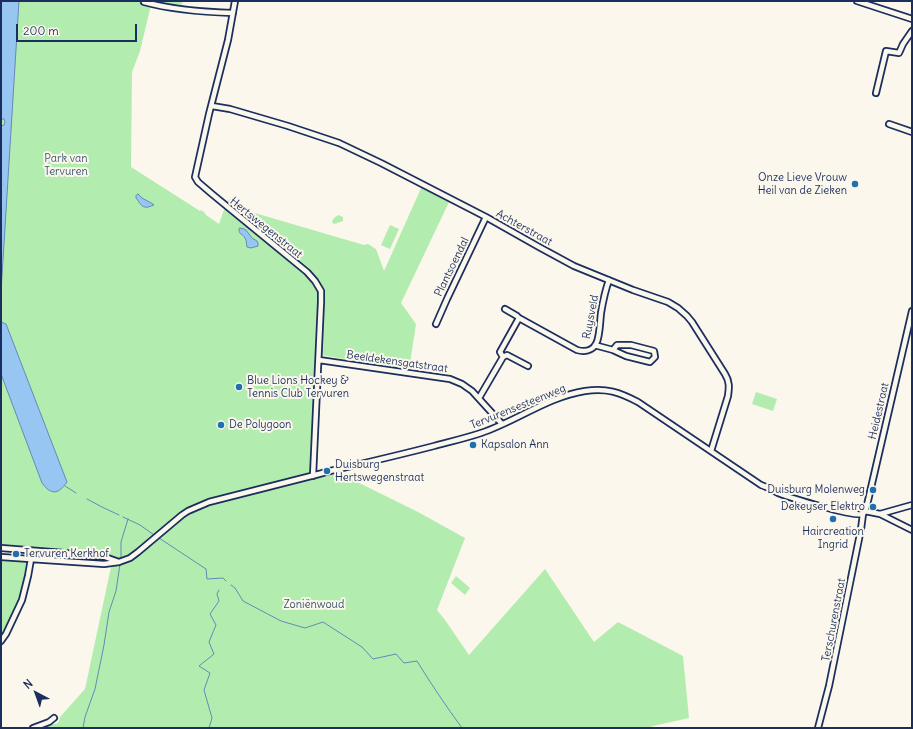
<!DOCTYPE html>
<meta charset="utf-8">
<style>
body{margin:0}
#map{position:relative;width:913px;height:729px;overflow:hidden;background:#fbf7ec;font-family:Delius,sans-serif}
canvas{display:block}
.frame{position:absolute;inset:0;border:2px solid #1b2f5e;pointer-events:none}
.north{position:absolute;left:16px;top:673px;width:40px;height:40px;-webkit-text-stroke:3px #fbf7ec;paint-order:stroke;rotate:319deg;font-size:11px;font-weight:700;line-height:16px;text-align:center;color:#1b2f5e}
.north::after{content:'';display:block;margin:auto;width:14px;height:18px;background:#1b2f5e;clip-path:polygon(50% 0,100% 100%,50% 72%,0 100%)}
.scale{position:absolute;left:16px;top:24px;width:121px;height:18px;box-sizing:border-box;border:2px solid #1b2f5e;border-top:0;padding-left:5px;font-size:12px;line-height:14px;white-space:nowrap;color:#1b2f5e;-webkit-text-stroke:3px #fbf7ec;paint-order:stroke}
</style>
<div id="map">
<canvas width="913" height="729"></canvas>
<div class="frame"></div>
<div class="north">N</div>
<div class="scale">200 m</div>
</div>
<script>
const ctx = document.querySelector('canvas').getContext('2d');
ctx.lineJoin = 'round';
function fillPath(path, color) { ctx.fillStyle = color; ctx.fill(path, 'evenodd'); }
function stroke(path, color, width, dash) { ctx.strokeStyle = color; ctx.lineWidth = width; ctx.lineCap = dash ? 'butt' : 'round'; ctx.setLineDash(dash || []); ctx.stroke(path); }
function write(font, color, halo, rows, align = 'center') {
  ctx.font = font + ' Delius,sans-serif'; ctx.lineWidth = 4; ctx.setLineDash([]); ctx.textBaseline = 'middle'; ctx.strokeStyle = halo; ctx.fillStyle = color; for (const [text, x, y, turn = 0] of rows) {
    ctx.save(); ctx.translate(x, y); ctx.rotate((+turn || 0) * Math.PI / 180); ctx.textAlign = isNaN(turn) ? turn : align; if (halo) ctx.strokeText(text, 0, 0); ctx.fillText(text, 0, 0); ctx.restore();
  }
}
const green = new Path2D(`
 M1,1H183L178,11L151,5L140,51L132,72L131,167L200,211L201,210L205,213L206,215L219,224L226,204L230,199L248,211L364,245L368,244C371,245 372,247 376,249L384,271L422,186L450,200L401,303L416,324L409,370L315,354V376L310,474L214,498L216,503L312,478L339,473L418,512L465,538L437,610L445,620L469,655L545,569L594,642L618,622L683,656L689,718L653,726L649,728H42C44,727 46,726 48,725C55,723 59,726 60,717L85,689L111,567L110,560H99L1,551Z
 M338,215L343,217V221L334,224L332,222L333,219Z
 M390,225L399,229L390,249L381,245Z
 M756,392L777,399L773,411L752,404Z
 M1,560L26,562L23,593L3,634L1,633Z
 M456,576L470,588L465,595L451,583Z`);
const water = new Path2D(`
 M1,1H19L1,292V126L4,125L5,122L4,119H1Z
 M138,194L142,198L153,204L154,205C151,206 147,208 145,207C141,207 138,200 136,198V196Z
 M240,228L244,229L246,230L252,238L257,241L258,243V246L251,248L247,247C246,244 247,241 245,238C243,234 239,235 239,230Z
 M1,322L6,324L67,482C58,495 51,495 42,483L1,374Z`);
const stream = new Path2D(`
 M65,486L76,493
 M87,499L102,507L119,515
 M123,517L140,525L154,535
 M159,538L206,569L207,579L223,578L226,581
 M121,558V542L128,519
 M231,585L235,588L243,601L281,621L305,628L323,622L362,647L373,659L396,654L404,663L417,661C431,684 446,706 462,728
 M83,728L85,717L95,689L104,645L109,612L116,591L120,564
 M209,728L212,718L204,690L210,673L199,666L214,654L209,642L216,625L210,614L219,601L217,594L219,590`);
const minor = new Path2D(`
 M235,1L228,40L209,114L195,177L198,182L212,194L307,272L315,281L321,291V302L313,476
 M857,1L912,19
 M144,2C173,10 203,12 233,13
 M876,93L886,51L899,53L903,44L912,31
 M212,106L230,109L288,126L339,143L381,163L486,217L539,247L574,266L633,290L668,302L678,308L687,316L692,322L725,374C730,382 729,388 728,396L711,451
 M889,124L912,132
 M505,309L517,316L519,318
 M436,324L447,299L486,217
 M595,345L598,346L613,350L626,356L650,362L655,357L654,351L631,345H617L613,350
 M503,357L507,355L528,366
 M319,360L450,379L462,384L472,391L502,424
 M479,398L503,357L500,352L519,318L577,350C584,352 592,351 596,344C600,337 600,321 601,313C603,301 605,291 609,280
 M865,511L880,514L912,530
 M863,514L865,511L867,505L912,311
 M880,514L912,505
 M1,548L102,556L119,562
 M1,557L104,564L119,562L130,558L138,552L182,515L188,511L209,502L319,474L330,471C365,463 399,455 434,446C449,442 466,438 481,433C517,421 547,397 585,391C607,388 619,392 638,402L761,485C767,487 772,490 778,493C791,498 853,517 863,514
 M1,641L6,634L22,600L28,576L31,559
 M33,728L49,722L54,718
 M818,728L829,686L861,529L863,514`);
const markers = [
 [855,184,4,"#1f6fb2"],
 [239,387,4,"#1f6fb2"],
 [221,425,4,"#1f6fb2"],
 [473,445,4,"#1f6fb2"],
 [327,471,4,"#1f6fb2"],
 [873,490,4,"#1f6fb2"],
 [873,507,4,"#1f6fb2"],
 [833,519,4,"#1f6fb2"],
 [16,554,4,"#1f6fb2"]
];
const parkNames = [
 ["Park van",66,159],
 ["Tervuren",66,172],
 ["Zoniënwoud",314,605]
];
const poiNames = [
 ["Onze Lieve Vrouw",847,178,"right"],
 ["Heil van de Zieken",847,191,"right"],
 ["Blue Lions Hockey &",247,381],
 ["Tennis Club Tervuren",247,394],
 ["De Polygoon",229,425],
 ["Kapsalon Ann",481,445],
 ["Duisburg",335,465],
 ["Hertswegenstraat",335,478],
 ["Duisburg Molenweg",865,490,"right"],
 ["Dekeyser Elektro",865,507,"right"],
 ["Haircreation",833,532,"center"],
 ["Ingrid",833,545,"center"],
 ["Tervuren Kerkhof",24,554]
];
const streetNames = [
 ["Hertswegenstraat",266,228,39],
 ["Achterstraat",524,228,29],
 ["Plantsoendal",452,267,-64],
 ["Ruysveld",591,317,-79],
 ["Beeldekensgatstraat",397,362,8],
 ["Tervurensesteenweg",518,407,-22],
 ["Heidestraat",879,411,-77],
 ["Terschurenstraat",834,620,-79]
];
fillPath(green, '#b3ecaf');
fillPath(water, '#96c6f1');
stroke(water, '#658ab6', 1);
stroke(stream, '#658ab6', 1);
stroke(minor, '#1b2f5e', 8);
stroke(minor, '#fbf7ec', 4.5);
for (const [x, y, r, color] of markers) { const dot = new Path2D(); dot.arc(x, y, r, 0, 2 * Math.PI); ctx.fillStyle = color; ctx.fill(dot); stroke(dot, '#fbf7ec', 1.5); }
write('11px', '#39556e', '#fbf7ec', parkNames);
write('11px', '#1b2f5e', '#fbf7ec', poiNames, 'left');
write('11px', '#1b2f5e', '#fbf7ec', streetNames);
</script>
